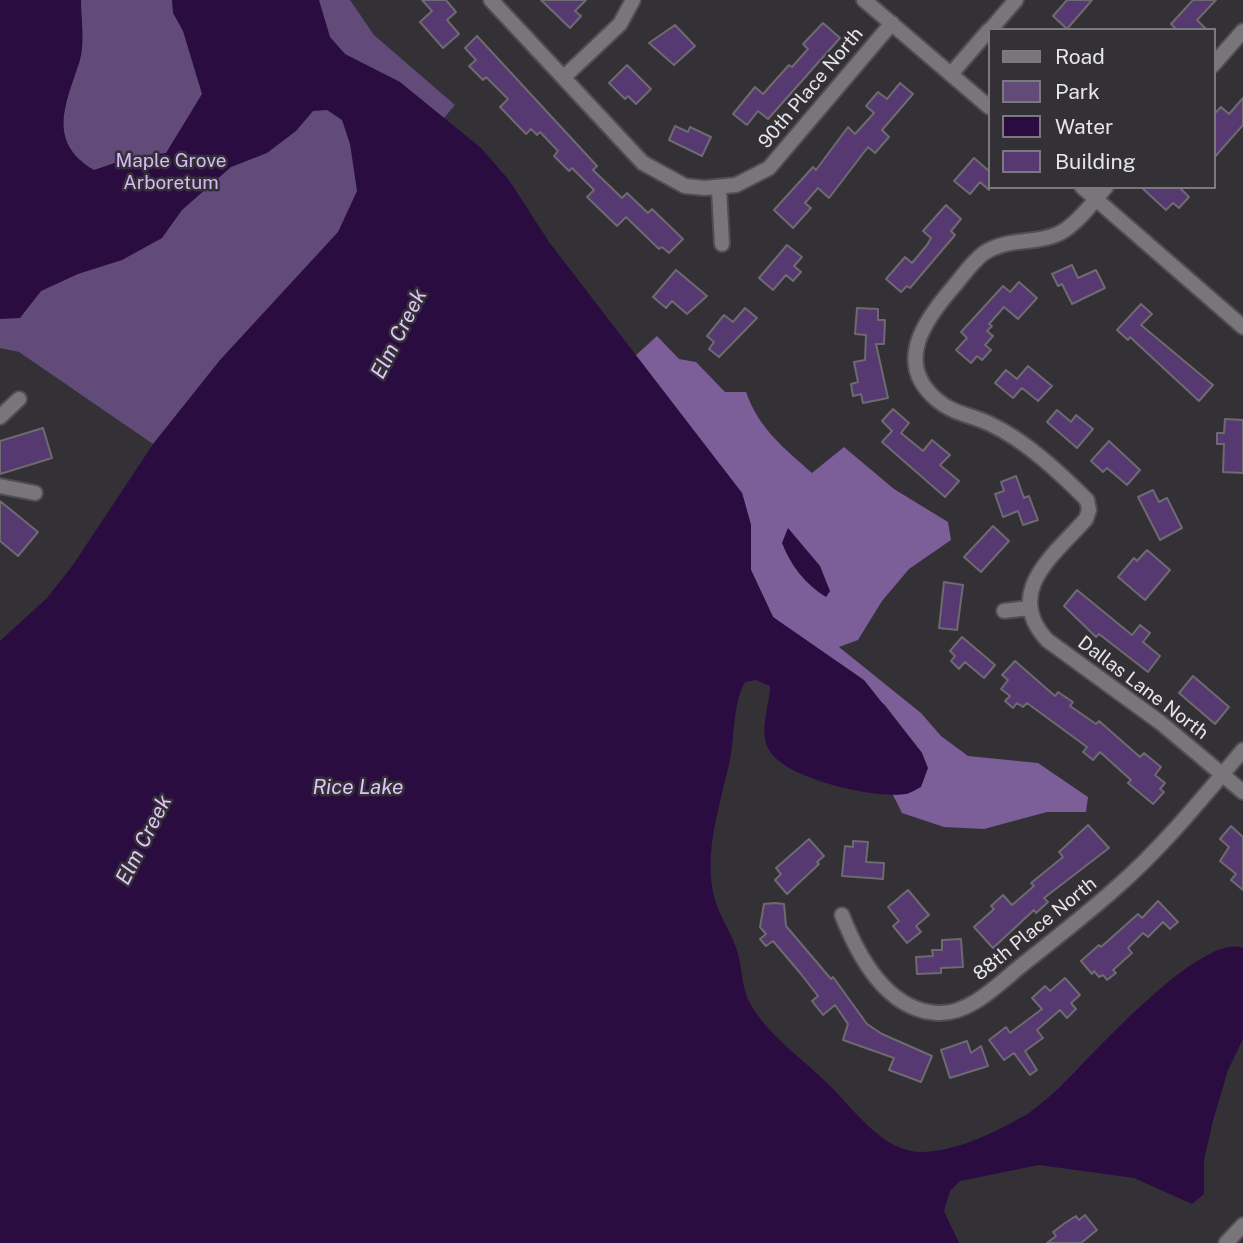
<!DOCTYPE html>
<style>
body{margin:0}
#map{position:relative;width:1243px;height:1243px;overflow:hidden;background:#343136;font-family:"Public Sans",sans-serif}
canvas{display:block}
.legend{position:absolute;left:988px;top:28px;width:228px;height:161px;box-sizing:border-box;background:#343136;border:2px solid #7b797d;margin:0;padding:9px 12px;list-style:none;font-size:21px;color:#e6e5e8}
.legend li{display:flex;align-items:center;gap:14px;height:35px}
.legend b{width:35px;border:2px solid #7b797d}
</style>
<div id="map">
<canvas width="1243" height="1243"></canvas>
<ul class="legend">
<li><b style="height:9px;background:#78757b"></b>Road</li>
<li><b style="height:19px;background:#624b78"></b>Park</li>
<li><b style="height:19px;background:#2b0c41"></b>Water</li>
<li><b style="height:19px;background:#573971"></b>Building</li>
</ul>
</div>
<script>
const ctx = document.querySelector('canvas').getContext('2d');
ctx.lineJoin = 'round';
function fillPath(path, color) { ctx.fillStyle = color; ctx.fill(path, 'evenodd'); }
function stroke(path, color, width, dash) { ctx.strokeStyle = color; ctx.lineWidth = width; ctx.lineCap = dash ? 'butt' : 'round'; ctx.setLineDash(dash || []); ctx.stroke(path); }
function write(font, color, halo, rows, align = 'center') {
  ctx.font = font + ' "Public Sans",sans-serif'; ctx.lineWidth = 5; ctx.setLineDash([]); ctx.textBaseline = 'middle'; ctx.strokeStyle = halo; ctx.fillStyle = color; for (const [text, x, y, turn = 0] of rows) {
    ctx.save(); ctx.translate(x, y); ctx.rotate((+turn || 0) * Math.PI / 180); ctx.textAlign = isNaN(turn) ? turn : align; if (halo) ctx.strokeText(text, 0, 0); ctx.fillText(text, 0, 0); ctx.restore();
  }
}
const green = new Path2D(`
 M0,0H350L374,35L455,105L275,315L153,444L19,352L0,348Z`);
const forest = new Path2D(`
 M657,336L679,359L696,362L725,392H746C759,429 784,448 812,473L844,447L894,489L948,522L951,540L909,569L882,601L858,640L839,647L921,713L941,736L968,756L1038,763L1088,797L1086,812H1047L984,829L944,827L902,813L892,793L906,794L922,753L885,705L773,617L751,570V525L742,493L635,356Z`);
const water = new Path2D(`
 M0,0H81C81,18 85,43 80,60C67,102 45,141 94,170L132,157L166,153L202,94L183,31L173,13L172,0H319L330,37L345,54L400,82L481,148L509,180L549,242L742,493L751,525V570L773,617L864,680L922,753L928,768L921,787C917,789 911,793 906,794C875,799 785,779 769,750C758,729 770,707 770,686L756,680L745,682C733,703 735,734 730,759C721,803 702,854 715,900C720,918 733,935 738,954C743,971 741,988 751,1005C771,1039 809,1063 836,1092C858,1115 885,1151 920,1152C957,1152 998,1131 1029,1113C1040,1104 1052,1095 1062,1085C1092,1056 1201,932 1243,948V1039L1228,1070L1213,1121L1204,1160V1194L1192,1204L1134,1178L1039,1165L960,1181L950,1191L944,1211L959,1243H0V641L47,598L73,565L153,444L220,360L338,232L357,191L350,144L342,120L327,110L313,111L296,131L267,153L231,167L182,210L162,238L122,260L78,274L41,291L20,318L0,319Z
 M788,528L820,566L830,591L826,597C805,584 791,566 782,543Z`);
const building = new Path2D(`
 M422,0H446L456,12L447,20L459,34L443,48L420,22L432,11Z
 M541,0H586L575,11L581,16L570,28Z
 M1067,0H1092L1067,29L1053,16Z
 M1193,0H1216L1197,20L1207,30H1177L1171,24Z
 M823,23L840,38L768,119L758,111L747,125L733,114L755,87L763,94L789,65L792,67L808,49L803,44Z
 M675,25L695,46L674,65L649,43Z
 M477,36L597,166L593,170L622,198L627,193L648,213L652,209L683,239L669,253L662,247L659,249L626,217L617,226L587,197L594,190L572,168L569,171L554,156L558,151L540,132L537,135L531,129L526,134L500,107L508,99L486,77L483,80L469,66L476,60L465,48Z
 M627,65L651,89L636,104L628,96L625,99L609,83Z
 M900,83L913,94L882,130L889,137L875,153L868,147L829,198L818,188L805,203L811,208L793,228L774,210L813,167L816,170L848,127L855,134L874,113L866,106L878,92L887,99Z
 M1243,98V125L1213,159V115L1221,107L1229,114Z
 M675,126L688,132L690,127L711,137L702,156L669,140Z
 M974,158L989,171V190L980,182L970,194L954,181Z
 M1141,187H1179L1189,197L1179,208L1173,203L1166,210Z
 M946,205L961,219L951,231L955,235L910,288L907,286L901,292L886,279L905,257L912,263L927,245L931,238L923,231Z
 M787,245L802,257L794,266L801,272L793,281L786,275L773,290L759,278Z
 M1072,265L1078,278L1096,270L1105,288L1072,304L1062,284L1058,286L1052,274Z
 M676,270L707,296L687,314L672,301L666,308L653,297Z
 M1019,282L1037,298L1018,319L1004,307L989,324L992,326L987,331L993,336L985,345L991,350L982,360L977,356L971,363L956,350L967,338L961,332L1003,286L1010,292Z
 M1141,304L1152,314L1141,325L1213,385L1199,401L1130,337L1128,340L1117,330Z
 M745,308L757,318L719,357L709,349L714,342L707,336L724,315L733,322Z
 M857,308L878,309V320H885L884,344H876L888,398L863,403L861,394L853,396L851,384L858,382L854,362L865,360L866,335L855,334Z
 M1028,366L1052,386L1038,401L1022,388L1013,398L995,383L1006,370L1017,379Z
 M893,409L909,423L901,433L923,451L932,440L950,455L940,465L959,481L945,497L882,442L892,431L882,421Z
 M1057,410L1071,422L1076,415L1093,429L1077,448L1047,422Z
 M1225,419L1243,420V473L1223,472L1224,444H1217V433H1224Z
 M43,428L52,458L0,474V441Z
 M1109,441L1140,470L1127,485L1107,468L1103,472L1091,461Z
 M1016,476L1024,498L1029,496L1038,520L1023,525L1018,511L1003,517L995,494L1004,491L1001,482Z
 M1153,490L1159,502L1167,498L1182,528L1160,540L1138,497Z
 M0,501L38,532L18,556L0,541Z
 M993,526L1009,541L981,572L964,557Z
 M1147,550L1170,570L1145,600L1118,577L1134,558L1137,561Z
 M944,582L963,585L957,630L939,628Z
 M1077,590L1132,635L1140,625L1150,633L1143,642L1160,656L1148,672L1099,634L1096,637L1064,606Z
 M962,637L995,665L984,678L965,662L959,669L951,661L955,656L950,651Z
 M1015,661L1055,696L1058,692L1073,702L1070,706L1096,724L1099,721L1140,757L1144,753L1161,767L1155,775L1165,783L1160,789L1164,792L1153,804L1128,783L1131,780L1100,752L1093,760L1083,752L1087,747L1027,703L1023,707L1017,703L1013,708L1005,701L1010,696L1001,689L1008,680L1002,675Z
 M1193,676L1229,707L1215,724L1179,693Z
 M1088,825L1109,848L1044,898L1048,902L1036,913L1034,910L993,948L974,927L994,909L991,906L1003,895L1012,905L1034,886L1031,883L1063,857L1059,852Z
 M1231,826L1243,837V890L1231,880L1236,874L1220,861L1229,847L1220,839Z
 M809,839L824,856L817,862L819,864L787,894L775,880L781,874L776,868Z
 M853,841L868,842L866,862L884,863L883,879L842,876L845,846L853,847Z
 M908,890L929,915L916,926L921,932L907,943L893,926L899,921L888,907Z
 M1158,901L1178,922L1170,929L1163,922L1148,937L1143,933L1128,948L1132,953L1113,970L1116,973L1107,980L1103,975L1099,977L1094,971L1092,974L1081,961L1099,945L1101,947L1138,914L1142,918Z
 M775,903L784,904L786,926L831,979L833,977L867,1024L882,1034L932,1056L921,1082L889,1070L894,1058L843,1040L848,1024L835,1005L823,1015L812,1001L818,996L801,974L773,941L766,946L760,939L766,934L760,927L764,904Z
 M961,939L963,967L941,968V973L917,974L916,957L933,956L932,950H942V940Z
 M1065,978L1080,995L1071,1003L1076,1009L1067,1018L1060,1010L1037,1030L1043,1038L1025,1051L1037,1070L1030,1075L1014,1053L1004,1060L989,1040L1006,1027L1010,1033L1042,1009L1032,998L1045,986L1050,991Z
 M967,1041L971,1053L981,1046L988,1066L950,1078L941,1050Z
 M1085,1215L1097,1230L1081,1243H1047L1056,1236L1053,1232L1065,1223L1076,1216L1079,1220Z`);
const minor = new Path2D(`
 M491,0L643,163L685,186L705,188L736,185L769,168L892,23
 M864,0L989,107
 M990,30L1016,0
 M1213,65L1243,31
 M951,74L989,30
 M564,77L620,24L633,0
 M1082,187L1243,327
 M1106,187C1094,201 1081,219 1065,230C1041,246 1009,236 984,253C973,261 964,274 955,285C927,317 892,362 937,400C953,414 972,415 990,424C1025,440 1060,473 1087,500L1089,510L1086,519C1054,555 1003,592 1047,640L1161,723L1243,792
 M719,189L722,244
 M0,417L19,399
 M0,486L35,493
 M1004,611L1028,608
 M842,915C858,956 887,1010 937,1013C971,1015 1001,981 1027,961C1057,937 1088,913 1117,887C1163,847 1203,797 1243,750
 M1226,1243L1243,1225`);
const streetNames = [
 ["90th Place North",811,88,-50],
 ["Dallas Lane North",1143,688,37],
 ["88th Place North",1035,929,-39]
];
const parkNames = [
 ["Maple Grove",171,161],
 ["Arboretum",171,183]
];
const waterNames = [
 ["Elm Creek",399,334,-63],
 ["Rice Lake",358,788],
 ["Elm Creek",144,840,-63]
];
fillPath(green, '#624b78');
fillPath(forest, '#7c5e99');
fillPath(water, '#2b0c41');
fillPath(building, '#573971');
stroke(building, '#6d6a70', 2);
stroke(minor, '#504e53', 18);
stroke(minor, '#78757b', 14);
write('19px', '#e6e5e8', '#343136', streetNames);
write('19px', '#d8b6fa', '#343136', parkNames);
write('italic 21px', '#dfc5f9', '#343136', waterNames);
</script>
